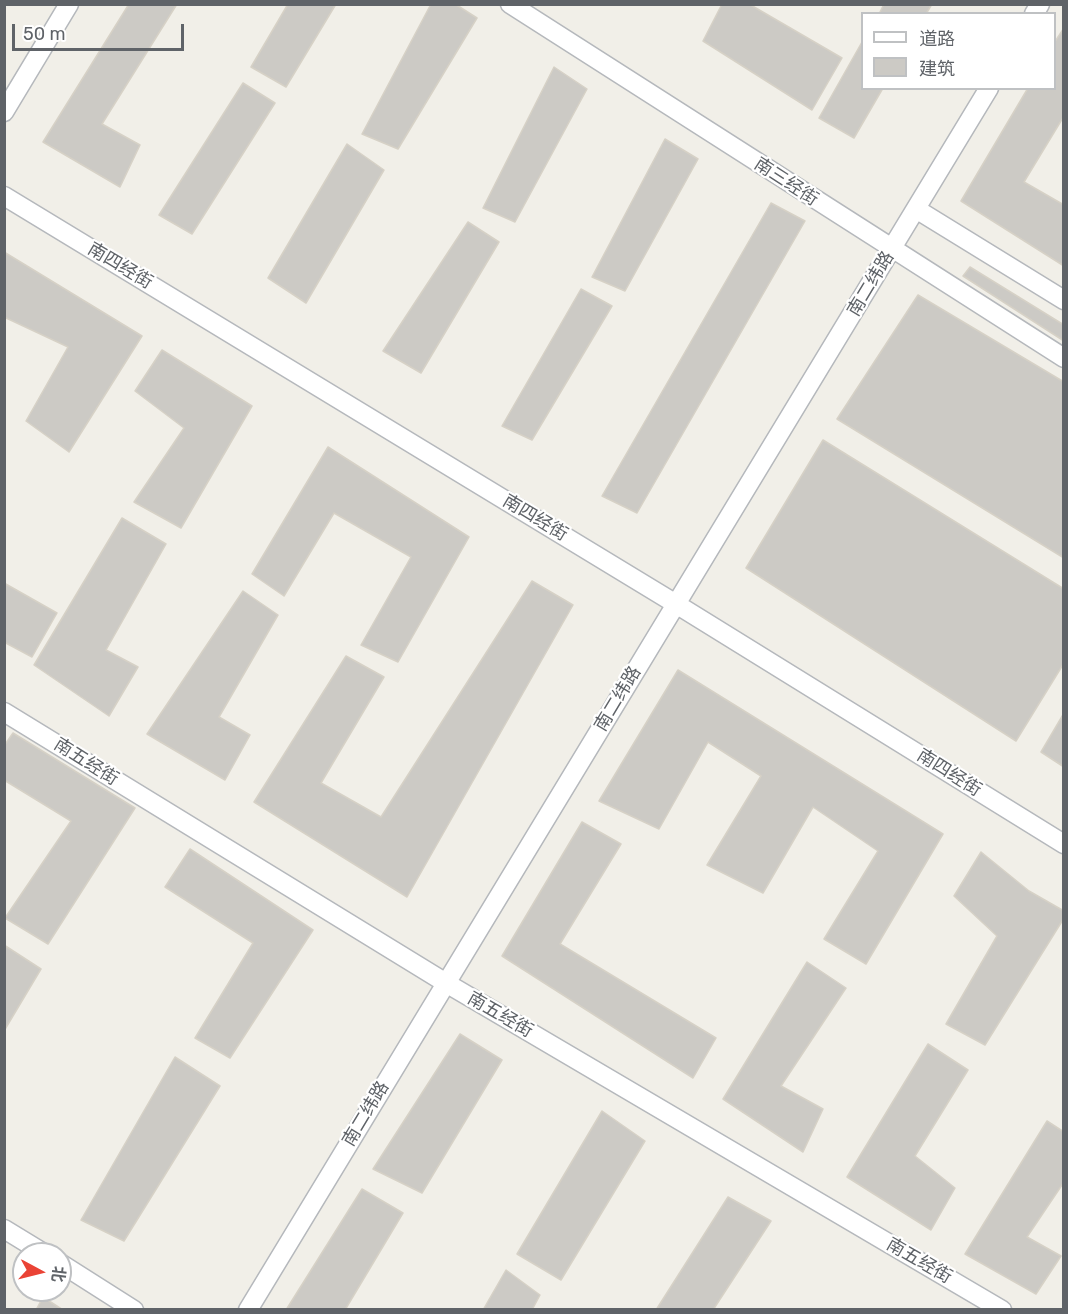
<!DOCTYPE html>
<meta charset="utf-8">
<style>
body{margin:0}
#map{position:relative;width:1068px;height:1314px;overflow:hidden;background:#f1efe8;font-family:Rubik,"Noto Sans SC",sans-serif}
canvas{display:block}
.frame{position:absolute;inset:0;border:6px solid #5f6368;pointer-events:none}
.legend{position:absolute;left:861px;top:12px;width:195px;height:78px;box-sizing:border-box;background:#fff;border:2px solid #bfc1c3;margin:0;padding:8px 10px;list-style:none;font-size:18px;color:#5f6368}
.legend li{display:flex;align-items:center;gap:12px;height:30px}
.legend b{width:30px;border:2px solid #bfc1c3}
.north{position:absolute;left:12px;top:1242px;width:60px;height:60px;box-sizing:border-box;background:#fff;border:2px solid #bfc1c3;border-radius:50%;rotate:97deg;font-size:16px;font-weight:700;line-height:24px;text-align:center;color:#5f6368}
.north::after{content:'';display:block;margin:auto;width:21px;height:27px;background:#ea4335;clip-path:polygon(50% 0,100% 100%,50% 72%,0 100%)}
.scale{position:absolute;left:12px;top:24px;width:172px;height:27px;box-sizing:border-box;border:3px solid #5f6368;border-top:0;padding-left:8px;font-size:18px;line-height:21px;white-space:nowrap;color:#5f6368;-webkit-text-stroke:4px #fff;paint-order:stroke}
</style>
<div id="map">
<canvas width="1068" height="1314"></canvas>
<div class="frame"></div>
<ul class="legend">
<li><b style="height:8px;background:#fff"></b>道路</li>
<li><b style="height:16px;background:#cccac5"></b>建筑</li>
</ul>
<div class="north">北</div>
<div class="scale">50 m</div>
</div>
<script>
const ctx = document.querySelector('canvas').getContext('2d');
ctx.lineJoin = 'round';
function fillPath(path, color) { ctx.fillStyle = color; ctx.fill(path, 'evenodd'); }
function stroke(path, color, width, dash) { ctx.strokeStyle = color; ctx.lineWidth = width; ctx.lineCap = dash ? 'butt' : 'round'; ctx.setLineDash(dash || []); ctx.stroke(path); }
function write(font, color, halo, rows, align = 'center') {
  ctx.font = font + ' Rubik,"Noto Sans SC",sans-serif'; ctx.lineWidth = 4.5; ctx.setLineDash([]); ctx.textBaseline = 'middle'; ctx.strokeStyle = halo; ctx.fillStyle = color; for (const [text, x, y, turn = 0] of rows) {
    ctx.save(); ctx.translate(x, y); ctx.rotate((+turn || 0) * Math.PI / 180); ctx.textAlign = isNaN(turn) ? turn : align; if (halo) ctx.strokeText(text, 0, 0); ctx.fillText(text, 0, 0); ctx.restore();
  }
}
const building = new Path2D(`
 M129,4H177L102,124L140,145L120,187L43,142Z
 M288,4H336L286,87L251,67Z
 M431,4H455L477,18L398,149L362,134Z
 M722,4H749L842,58L812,110L703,41Z
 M884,4H932L926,14H879Z
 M1064,28V116L1024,182L1064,205V266L961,201L1028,88H1054V43Z
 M862,42V88H883L854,138L819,118Z
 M554,67L587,89L515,222L483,208Z
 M243,83L275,103L192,234L159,215Z
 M665,139L698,159L625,291L592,277Z
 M347,144L384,170L306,303L268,278Z
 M771,203L805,221L637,513L602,496Z
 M468,222L499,242L421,373L383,351Z
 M4,252L142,336L69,452L26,421L68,347L4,317Z
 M970,267L1064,325V341L963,276Z
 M581,289L612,306L532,440L502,426Z
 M918,295L1064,382V558L837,419Z
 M162,350L252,406L181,528L134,502L184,428L135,391Z
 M823,440L1064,589V663L1016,741L746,568Z
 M328,447L469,537L398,662L361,645L411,557L334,513L284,596L252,574Z
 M122,518L166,544L106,650L138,667L109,716L34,665Z
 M532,581L573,605L407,897L254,802L346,656L384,677L321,783L381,817Z
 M4,583L57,613L32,657L4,642Z
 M243,591L278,615L219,717L250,735L225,780L147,734Z
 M678,670L943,834L866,964L824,939L878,851L813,807L763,893L707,865L761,776L708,742L659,829L599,801Z
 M1064,713V767L1041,752Z
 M13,733L135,808L48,944L5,918L71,821L4,780V746Z
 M582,822L621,844L560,944L716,1038L693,1078L502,956Z
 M190,849L313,930L230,1058L195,1038L253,943L165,887Z
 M981,852L1029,891L1064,911V918L985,1045L946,1024L997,936L954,896Z
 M4,945L41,969L4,1031Z
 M807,962L846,988L781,1086L823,1109L803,1152L723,1099Z
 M460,1034L502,1060L422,1193L373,1169Z
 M928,1044L968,1070L915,1156L955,1188L931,1230L847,1177Z
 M175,1057L220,1086L124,1241L81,1220Z
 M602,1111L645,1141L561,1280L517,1254Z
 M1047,1121L1064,1132V1182L1027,1237L1061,1256L1036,1294L965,1254Z
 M362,1189L403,1213L345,1310H286Z
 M728,1197L771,1221L713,1310H656Z
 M506,1270L540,1295L532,1310H483Z
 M43,1297L63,1310H36Z`);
const street = new Path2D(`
 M510,4L1064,358
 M1034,14L1040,4
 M4,112L69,4
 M4,196L676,604L1064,844
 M916,209L1064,300
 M4,712L446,983L1002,1310
 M4,1229L45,1254
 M60,1263L134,1310
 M248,1310L989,88`);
const streetNames = [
 ["南三经街",786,182,33],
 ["南四经街",120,266,31],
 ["南二纬路",871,284,-59],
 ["南四经街",535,518,31],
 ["南二纬路",618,699,-59],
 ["南五经街",86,762,32],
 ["南四经街",949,773,32],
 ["南五经街",500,1015,30],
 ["南二纬路",366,1114,-59],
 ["南五经街",919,1261,30]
];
fillPath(building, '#cccac5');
stroke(building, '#d6d1c6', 1.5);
stroke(street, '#b5b8bc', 21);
stroke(street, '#fff', 18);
write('18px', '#5f6368', '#fff', streetNames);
</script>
